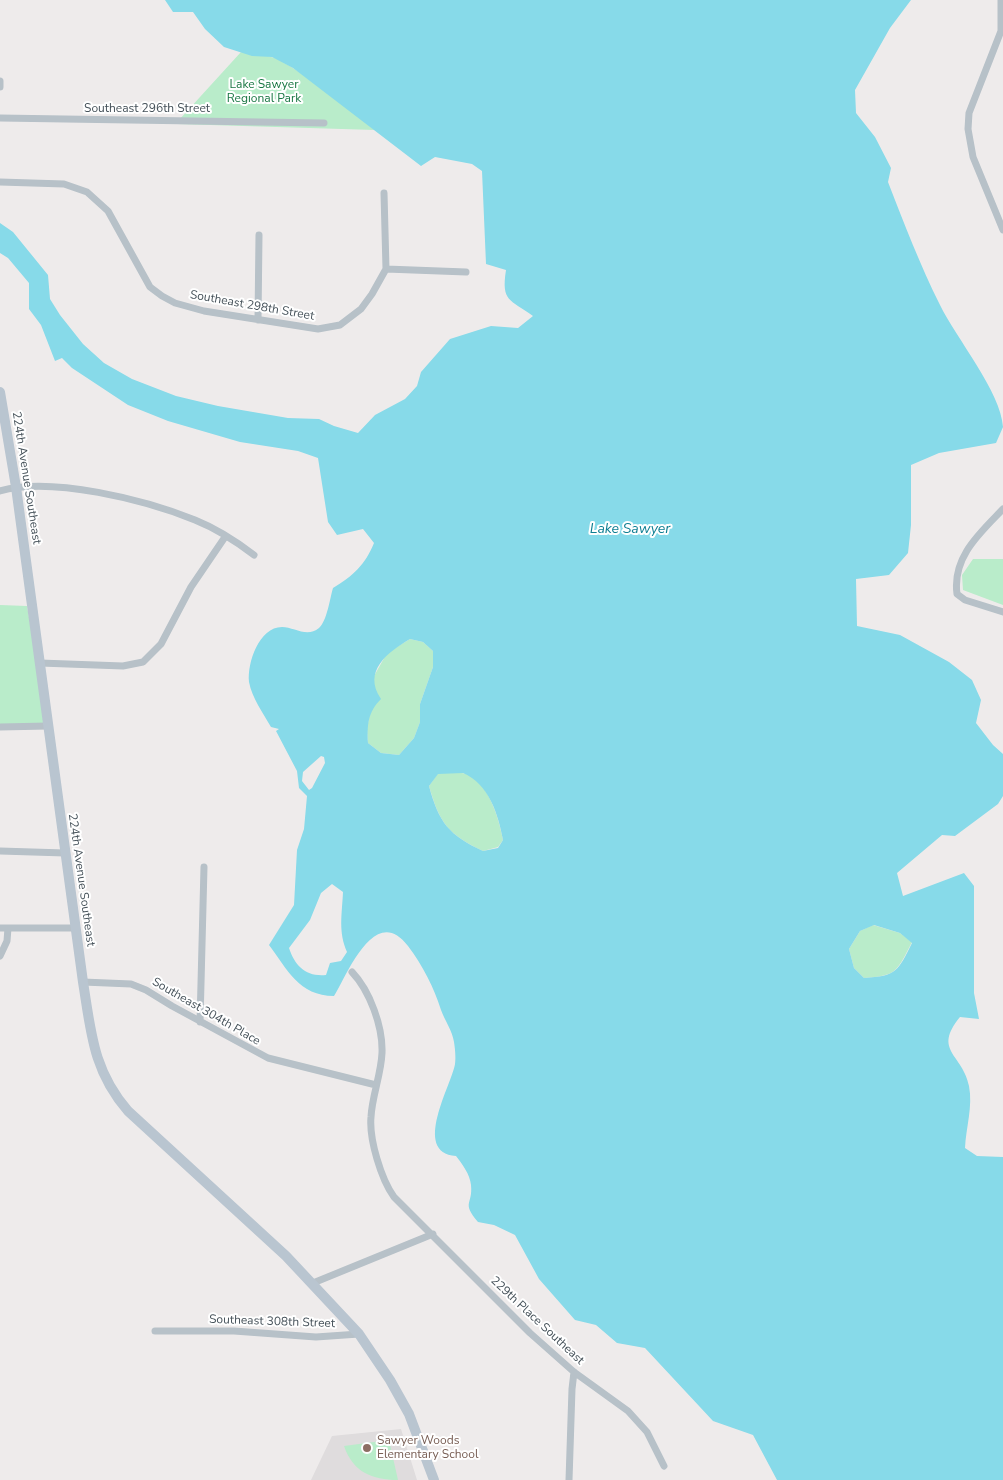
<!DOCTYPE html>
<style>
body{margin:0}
canvas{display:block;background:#eeebeb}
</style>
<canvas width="1003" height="1480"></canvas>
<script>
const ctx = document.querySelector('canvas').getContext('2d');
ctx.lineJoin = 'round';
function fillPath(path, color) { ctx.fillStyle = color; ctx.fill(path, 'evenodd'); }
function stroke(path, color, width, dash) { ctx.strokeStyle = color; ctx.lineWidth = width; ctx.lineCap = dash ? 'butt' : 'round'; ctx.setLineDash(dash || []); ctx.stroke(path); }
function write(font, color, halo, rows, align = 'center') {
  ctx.font = font + ' "Nunito Sans",sans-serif'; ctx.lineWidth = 4; ctx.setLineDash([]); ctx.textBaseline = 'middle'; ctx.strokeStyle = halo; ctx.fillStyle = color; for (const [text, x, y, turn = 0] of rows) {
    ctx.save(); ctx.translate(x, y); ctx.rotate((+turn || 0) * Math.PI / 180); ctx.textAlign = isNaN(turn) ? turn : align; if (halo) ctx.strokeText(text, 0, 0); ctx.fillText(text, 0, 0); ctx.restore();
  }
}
const education = new Path2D(`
 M401,1429L417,1480H311L332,1436Z`);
const green = new Path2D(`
 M241,52C251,55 261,54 271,57C290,61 358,115 375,130L177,124L179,120Z
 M973,559H1003V605L963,590L962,575Z
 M0,605L27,606L48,726L0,725Z
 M410,639L423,642L433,651V667L420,704V722L414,738L399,755L381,753L368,743L367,729L374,689V676L387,653Z
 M438,773C446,773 455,772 462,773C487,776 499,819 503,840L498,847L483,851C448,834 440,824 429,786Z
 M873,925L900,933L912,942C897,971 897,976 864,978L854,968L849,949L860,931Z
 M389,1440L398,1480C372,1480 353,1472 344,1446Z`);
const water = new Path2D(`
 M165,0H911L890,28L855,90L856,113L875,137L891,168L888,182C904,223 920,265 940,305C956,338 1001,392 1003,427L996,443L939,453L911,465V525L908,553L889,575L856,579L857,626L900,635L949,662L972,680L981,700L976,723L993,745L1003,754V796L998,804L955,836L942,835L897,873L903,896L964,873L974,886V993L979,1019L960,1017C932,1051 963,1054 969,1086C973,1107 966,1127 965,1148L977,1156L1003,1157V1480H777L753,1435L713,1421L645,1348L617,1343L596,1325L575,1320L539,1279L515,1235L494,1225L478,1222C461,1202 473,1205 471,1185C470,1174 462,1164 456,1156C411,1153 452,1084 455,1064C456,1058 455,1048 454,1042C452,1030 445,1021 441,1010C434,988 423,966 408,946C375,902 347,975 334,996C299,996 287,969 269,945L294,905L297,850L304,829L307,796L299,788L297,771L276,731L279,729L271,727C263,713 252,698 249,682C247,663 259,627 282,627C294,627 307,638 319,628C327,621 330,598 333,588C353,576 365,565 374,543L363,529L337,535L328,522L318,458L298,451L240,442L168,421L128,405L72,368L62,358L55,361L41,325L29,309V283L8,258L0,253V223L13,232L48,275L50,299L60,315L83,344L104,363L132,379L176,396L218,406L288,418L319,419L334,426L358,433L375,415L405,399L417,386L421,372L450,339L491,326L518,328L533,316C510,299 501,302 506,270L486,264L482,171L472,164L435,157L421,166L293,68L272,57L252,56L224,47L205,29L193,12H173ZM410,639L423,642L433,651V667L420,704V722L414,738L399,755L381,753L368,743C367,724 368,712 381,699C362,671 388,652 410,639ZM321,756L324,757L325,763L312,788L309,790L302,781L303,772ZM463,773C489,784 498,814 503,840L498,848L483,851C449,835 439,823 429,786L438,774ZM332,884L343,892C342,914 338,932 347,952L341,961L330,963L326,975C306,977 295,966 289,948L310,920L321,893ZM874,925L900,933L912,943C898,971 897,976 864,978L854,968L849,949L860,931Z`);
const street = new Path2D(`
 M1001,0V31L969,113L968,129L973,157L1003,230
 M0,81V87
 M0,118L324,123
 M0,182L64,184L87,192L108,211L150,287L162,296L175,303L204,311L318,329L340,325L361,309L372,294L386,269L384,193
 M386,269L466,272
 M258,320L259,235
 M0,491C51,476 146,500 195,520C215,528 237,542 254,555
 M1003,509C980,533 952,557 957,594L965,600L1003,612
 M40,663L123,666L143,662L161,644L191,587L225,537
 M0,727L48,726
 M0,851L65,853
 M0,928H75
 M0,956L7,941L8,928
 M352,972C370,991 383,1027 382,1053C381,1075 372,1096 371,1117C369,1139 381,1179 394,1197L530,1333L574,1372L628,1411L647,1432L664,1466
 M83,982L131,984L146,990L172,1006L268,1058L376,1085
 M200,1022L204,867
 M313,1283L433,1234
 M155,1331H234L316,1337L359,1334
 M569,1480L572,1389L574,1372`);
const secondary = new Path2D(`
 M0,392L16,487L83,982C91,1032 93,1071 128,1111L286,1256L359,1334L390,1380L409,1414L434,1480`);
const markers = [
 [367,1448,5,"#8d6e63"]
];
const parkNames = [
 ["Lake Sawyer",264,85],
 ["Regional Park",264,99]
];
const streetNames = [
 ["Southeast 296th Street",147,109],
 ["Southeast 298th Street",252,306,10],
 ["224th Avenue Southeast",26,478,81],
 ["224th Avenue Southeast",81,880,82],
 ["Southeast 304th Place",206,1012,30],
 ["229th Place Southeast",537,1321,43],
 ["Southeast 308th Street",272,1322,2]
];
const educationNames = [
 ["Sawyer Woods",377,1441],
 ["Elementary School",377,1455]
];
const waterNames = [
 ["Lake Sawyer",630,530]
];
fillPath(education, '#dfdcdd');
fillPath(green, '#b9ecca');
fillPath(water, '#87dae9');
stroke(street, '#b7c1c8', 7);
stroke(secondary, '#b9c5d0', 10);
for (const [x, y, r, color] of markers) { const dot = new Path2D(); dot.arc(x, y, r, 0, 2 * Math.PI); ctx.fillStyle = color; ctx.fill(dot); stroke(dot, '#fff', 2); }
write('12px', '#187642', '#fff', parkNames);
write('12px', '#445058', '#fff', streetNames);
write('12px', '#785e54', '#fff', educationNames, 'left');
write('italic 14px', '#0f7e92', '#fff', waterNames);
</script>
